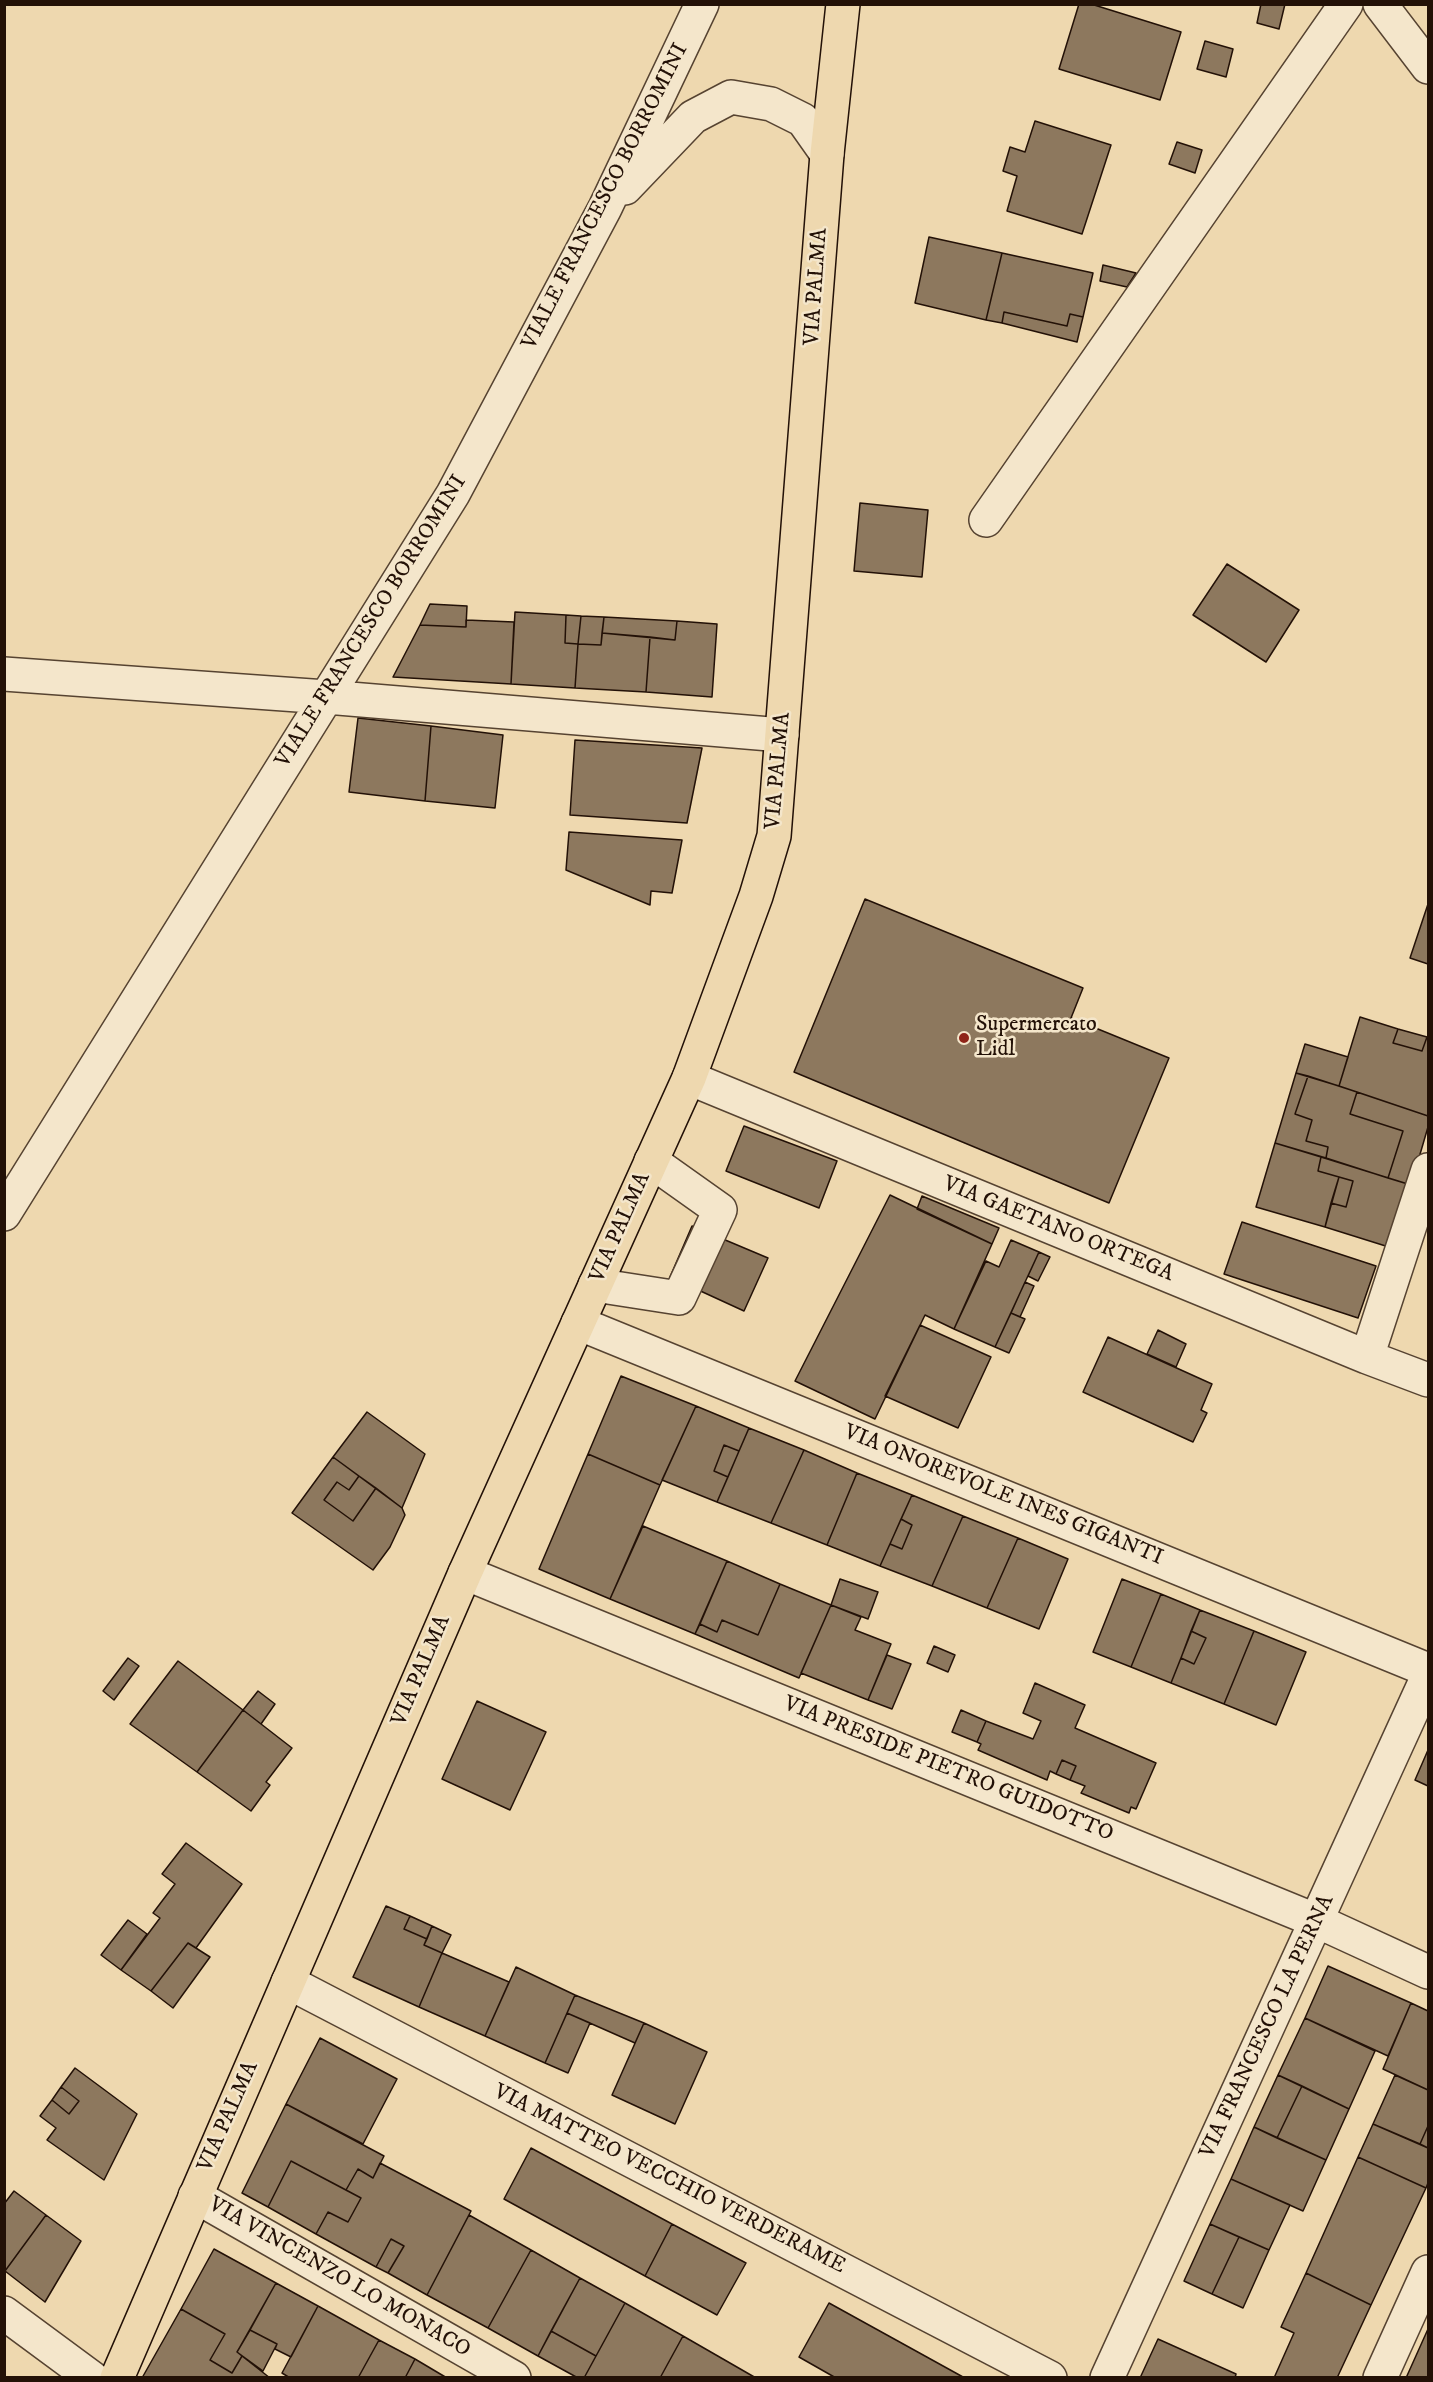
<!DOCTYPE html>
<style>
body{margin:0}
#map{position:relative;width:1433px;height:2382px;overflow:hidden;background:#eed8af;font-family:"IM FELL DW Pica",serif}
canvas{display:block}
.frame{position:absolute;inset:0;border:6px solid #231107;pointer-events:none}
</style>
<div id="map">
<canvas width="1433" height="2382"></canvas>
<div class="frame"></div>
</div>
<script>
const ctx = document.querySelector('canvas').getContext('2d');
ctx.lineJoin = 'round';
function fillPath(path, color) { ctx.fillStyle = color; ctx.fill(path, 'evenodd'); }
function stroke(path, color, width, dash) { ctx.strokeStyle = color; ctx.lineWidth = width; ctx.lineCap = dash ? 'butt' : 'round'; ctx.setLineDash(dash || []); ctx.stroke(path); }
function write(font, color, halo, rows, align = 'center') {
  ctx.font = font + ' "IM FELL DW Pica",serif'; ctx.lineWidth = 5; ctx.setLineDash([]); ctx.textBaseline = 'middle'; ctx.strokeStyle = halo; ctx.fillStyle = color; for (const [text, x, y, turn = 0] of rows) {
    ctx.save(); ctx.translate(x, y); ctx.rotate((+turn || 0) * Math.PI / 180); ctx.textAlign = isNaN(turn) ? turn : align; if (halo) ctx.strokeText(text, 0, 0); ctx.fillText(text, 0, 0); ctx.restore();
  }
}
const building = new Path2D(`
 M1079,4H1091L1181,32L1160,100L1059,69Z
 M1261,4H1285L1279,29L1257,23Z
 M1205,41L1233,49L1226,77L1197,69Z
 M1035,121L1111,145L1082,234L1007,211L1017,176L1003,171L1010,147L1025,152Z
 M1177,142L1202,150L1195,173L1169,164Z
 M929,237L1002,253L986,320L915,303Z
 M1002,253L1093,273L1083,317L1070,314L1067,326L1004,312L1002,323L986,320Z
 M1103,265L1136,273L1127,287L1100,281Z
 M1004,312L1067,326L1070,314L1083,317L1077,342L1002,323Z
 M860,503L928,510L922,577L854,571Z
 M1227,564L1299,610L1266,662L1193,615Z
 M430,604L467,606L466,627L420,625Z
 M515,612L566,615L565,643L578,644L575,688L511,684Z
 M566,615L581,616L578,644L565,643Z
 M581,616L604,617L601,645L578,644Z
 M604,617L677,621L675,640L602,633Z
 M466,620L514,622L511,684L393,677L420,625L466,627Z
 M677,621L717,624L712,697L646,692L650,637L675,640Z
 M602,633L650,637L646,692L575,688L578,644L601,645Z
 M358,718L431,726L425,801L349,792Z
 M431,726L503,735L495,808L425,801Z
 M575,740L702,748L687,823L570,815Z
 M569,832L682,840L672,893L651,891L650,905L566,870Z
 M865,899L1083,988L1071,1018L1169,1058L1109,1203L794,1072Z
 M1428,904V964L1410,958Z
 M1360,1017L1398,1029L1393,1043L1422,1051L1427,1037L1428,1038V1116L1339,1086Z
 M1398,1029L1427,1037L1422,1051L1393,1043Z
 M1305,1044L1348,1057L1339,1086L1296,1073Z
 M1296,1073L1308,1076L1295,1114L1312,1120L1306,1141L1328,1147L1326,1158L1275,1143Z
 M1308,1076L1357,1092L1350,1114L1403,1131L1388,1178L1326,1158L1328,1147L1306,1141L1312,1120L1295,1114Z
 M1357,1092L1428,1116V1127L1411,1185L1388,1178L1403,1131L1350,1114Z
 M744,1126L837,1161L819,1208L726,1171Z
 M1275,1143L1321,1157L1318,1171L1339,1177L1325,1227L1256,1207Z
 M1321,1157L1411,1185L1392,1248L1325,1227L1331,1203L1346,1207L1353,1181L1318,1171Z
 M1339,1177L1353,1181L1346,1207L1331,1203Z
 M890,1195L992,1244L954,1329L925,1315L875,1419L795,1381Z
 M922,1196L999,1228L992,1244L917,1209Z
 M1242,1222L1376,1266L1358,1318L1224,1274Z
 M692,1226L768,1258L744,1311L670,1277Z
 M1011,1240L1039,1252L995,1347L954,1329L986,1261L999,1267Z
 M1039,1252L1050,1257L1038,1281L1028,1276Z
 M1025,1282L1034,1286L1020,1317L1011,1313Z
 M1011,1313L1025,1319L1009,1353L995,1347Z
 M920,1325L991,1357L958,1428L885,1396Z
 M1158,1330L1186,1344L1176,1367L1147,1354Z
 M1108,1337L1212,1384L1201,1410L1207,1413L1193,1442L1083,1392Z
 M621,1376L696,1406L660,1485L588,1454Z
 M696,1406L749,1428L739,1451L724,1445L714,1471L728,1477L717,1502L662,1480Z
 M367,1412L425,1454L402,1508L333,1457Z
 M749,1428L804,1450L771,1523L717,1502Z
 M724,1445L739,1451L728,1477L714,1471Z
 M804,1450L857,1473L827,1545L771,1523Z
 M588,1454L660,1485L610,1599L539,1569Z
 M333,1457L359,1476L349,1490L337,1482L324,1500L353,1521L376,1488L402,1508L405,1515L390,1547L373,1570L292,1513Z
 M857,1473L912,1495L880,1566L827,1545Z
 M359,1476L376,1488L353,1521L324,1500L337,1482L349,1490Z
 M912,1495L963,1516L932,1586L880,1566L890,1544L902,1549L912,1525L901,1519Z
 M963,1516L1018,1538L987,1608L932,1586Z
 M901,1519L912,1525L902,1549L890,1544Z
 M643,1526L727,1561L695,1634L610,1599Z
 M1018,1538L1068,1559L1039,1629L987,1608Z
 M727,1561L780,1584L758,1635L722,1620L717,1632L700,1624Z
 M840,1579L878,1592L868,1619L831,1605Z
 M1122,1579L1161,1594L1131,1667L1093,1652Z
 M780,1584L831,1605L799,1678L695,1634L700,1624L717,1632L722,1620L758,1635Z
 M1161,1594L1200,1610L1171,1683L1131,1667Z
 M831,1605L861,1617L855,1630L891,1644L868,1700L801,1673Z
 M1200,1610L1254,1631L1224,1704L1171,1683L1181,1658L1194,1664L1206,1638L1191,1631Z
 M1191,1631L1206,1638L1194,1664L1181,1658Z
 M1254,1631L1306,1652L1276,1725L1224,1704Z
 M934,1646L955,1655L948,1672L927,1663Z
 M887,1655L911,1664L892,1709L868,1700Z
 M128,1658L139,1666L114,1700L103,1691Z
 M178,1661L243,1710L197,1772L130,1724Z
 M1035,1683L1085,1705L1075,1728L1156,1763L1136,1809L1131,1807L1129,1813L1081,1793L1085,1786L1070,1780L1076,1766L1062,1760L1056,1774L1050,1771L1047,1780L978,1750L981,1744L977,1742L986,1721L1033,1739L1041,1721L1023,1713Z
 M258,1691L275,1704L261,1724L243,1710Z
 M477,1701L546,1732L510,1810L442,1779Z
 M243,1710L292,1748L266,1782L270,1785L251,1811L197,1772Z
 M961,1710L986,1721L977,1742L952,1732Z
 M1428,1750V1786L1415,1780Z
 M1062,1760L1076,1766L1070,1780L1056,1774Z
 M186,1843L242,1884L196,1948L188,1943L151,1991L121,1970L160,1918L153,1913L175,1884L162,1874Z
 M386,1906L410,1916L404,1929L427,1939L424,1945L442,1953L419,2007L353,1977Z
 M410,1916L432,1926L427,1939L404,1929Z
 M128,1920L147,1934L121,1970L101,1955Z
 M432,1926L451,1935L442,1953L424,1945Z
 M188,1943L210,1957L173,2008L151,1991Z
 M442,1953L509,1982L485,2036L419,2007Z
 M1328,1966L1411,2003L1388,2056L1305,2018Z
 M516,1967L575,1995L545,2063L485,2036Z
 M575,1995L644,2023L635,2043L567,2013Z
 M1411,2003L1428,2011V2090L1383,2069Z
 M567,2013L590,2023L568,2073L545,2063Z
 M1305,2018L1375,2051L1349,2109L1278,2075Z
 M644,2023L707,2052L675,2124L612,2095Z
 M320,2038L397,2079L363,2144L286,2104Z
 M75,2068L137,2114L104,2180L47,2140L56,2128L40,2116L52,2100L69,2114L79,2101L61,2087Z
 M1278,2075L1302,2086L1277,2138L1254,2127Z
 M1395,2075L1428,2090V2126L1420,2144L1373,2124Z
 M1302,2086L1349,2109L1326,2160L1277,2138Z
 M61,2087L79,2101L69,2114L52,2100Z
 M286,2104L384,2156L373,2178L358,2169L346,2190L291,2161L268,2207L242,2193Z
 M1373,2124L1428,2148V2183L1426,2188L1358,2157Z
 M1428,2126V2148L1420,2144Z
 M1254,2127L1326,2160L1303,2211L1231,2179Z
 M531,2148L672,2224L645,2276L504,2199Z
 M1358,2157L1426,2188L1371,2305L1306,2273Z
 M291,2161L361,2198L348,2222L328,2212L316,2234L268,2207Z
 M380,2163L471,2211L427,2295L388,2273L404,2246L391,2239L376,2267L316,2234L328,2212L348,2222L361,2198L346,2190L358,2169L373,2178Z
 M1231,2179L1290,2205L1269,2250L1210,2224Z
 M14,2191L46,2215L5,2271L4,2204Z
 M46,2215L81,2241L45,2302L5,2271Z
 M469,2215L531,2250L488,2328L427,2295Z
 M672,2224L746,2263L717,2315L645,2276Z
 M1210,2224L1239,2237L1212,2294L1184,2281Z
 M1239,2237L1269,2250L1243,2308L1212,2294Z
 M391,2239L404,2246L388,2273L376,2267Z
 M214,2249L276,2283L237,2352L242,2356L232,2373L210,2360L225,2334L181,2309Z
 M531,2250L580,2278L538,2356L488,2328Z
 M1306,2273L1371,2305L1337,2378H1274L1294,2333L1281,2327Z
 M580,2278L625,2303L596,2356L551,2331Z
 M276,2283L318,2306L291,2357L275,2349L277,2344L250,2330Z
 M625,2303L683,2336L660,2378H584Z
 M829,2303L963,2377V2378H836L799,2357Z
 M318,2306L379,2340L358,2378H290L282,2373Z
 M181,2309L225,2334L210,2360L232,2373L242,2356L270,2378H142Z
 M1428,2329V2378H1406Z
 M250,2330L277,2344L263,2371L237,2352Z
 M551,2331L596,2356L584,2378H578L538,2356Z
 M683,2336L756,2378H660Z
 M1158,2339L1236,2374L1235,2378H1140Z
 M379,2340L415,2359L405,2378H358Z
 M415,2359L447,2378H405Z`);
const minor = new Path2D(`
 M1380,4L1428,67
 M625,188L693,117L731,97L771,104L803,120L827,154
 M986,520L1346,4
 M4,674L326,697L782,735
 M689,1078L1367,1357L1428,1380
 M4,1214L453,494L605,208L702,4
 M595,1285L679,1298L720,1210L651,1161
 M578,1323L1428,1670
 M1367,1357L1428,1170
 M465,1573L1317,1921L1428,1972
 M288,1982L1050,2378
 M195,2196L514,2378
 M4,2313L92,2378
 M1107,2378L1428,1676
 M1380,2378L1428,2272`);
const major = new Path2D(`
 M117,2378L465,1573L689,1078L756,896L774,836L827,154L843,4`);
const markers = [
 [964,1038,6,"#8f2418"]
];
const streetNames = [
 ["VIALE FRANCESCO BORROMINI",606,197,-63],
 ["VIA PALMA",817,287,-86],
 ["VIALE FRANCESCO BORROMINI",372,622,-58],
 ["VIA PALMA",779,771,-85],
 ["VIA PALMA",621,1228,-66],
 ["VIA GAETANO ORTEGA",1058,1230,22],
 ["VIA ONOREVOLE INES GIGANTI",1003,1496,22],
 ["VIA PALMA",422,1671,-67],
 ["VIA PRESIDE PIETRO GUIDOTTO",948,1770,22],
 ["VIA FRANCESCO LA PERNA",1268,2027,-65],
 ["VIA PALMA",229,2117,-66],
 ["VIA MATTEO VECCHIO VERDERAME",669,2180,27],
 ["VIA VINCENZO LO MONACO",339,2278,30]
];
const poiNames = [
 ["Supermercato",976,1025],
 ["Lidl",976,1050]
];
fillPath(building, '#8d785e');
stroke(building, '#231107', 1.5);
stroke(minor, '#564331', 36);
stroke(major, '#231107', 36);
stroke(minor, '#f4e6cb', 33);
stroke(major, '#eed8af', 33);
for (const [x, y, r, color] of markers) { const dot = new Path2D(); dot.arc(x, y, r, 0, 2 * Math.PI); ctx.fillStyle = color; ctx.fill(dot); stroke(dot, '#f4e6cb', 2); }
write('22px', '#231107', '#f4e6cb', streetNames);
write('22px', '#231107', '#f4e6cb', poiNames, 'left');
</script>
